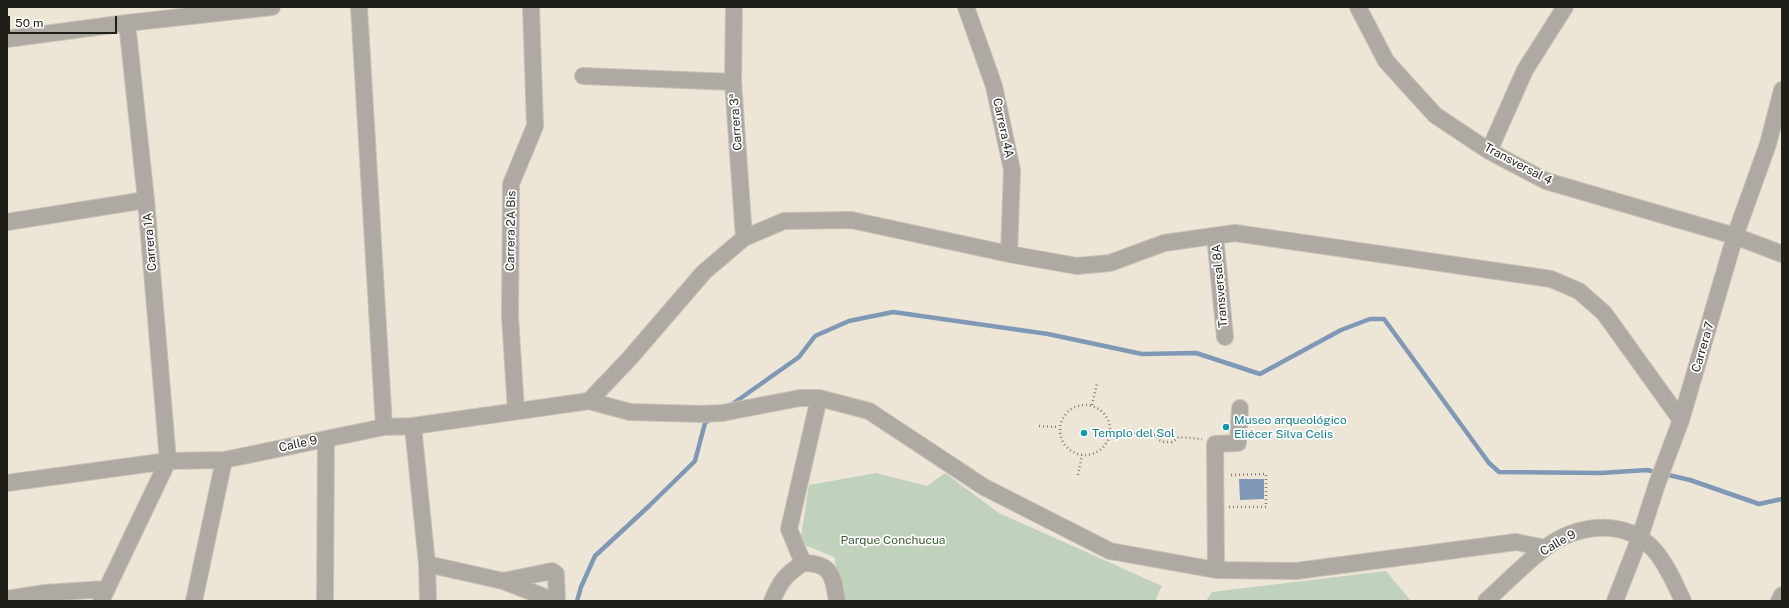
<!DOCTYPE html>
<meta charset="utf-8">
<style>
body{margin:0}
#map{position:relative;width:1789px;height:608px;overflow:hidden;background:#ede6d7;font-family:"Public Sans",sans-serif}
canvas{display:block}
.frame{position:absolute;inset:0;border:8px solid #201e18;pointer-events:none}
.scale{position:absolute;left:8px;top:16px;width:109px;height:18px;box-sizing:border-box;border:2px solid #201e18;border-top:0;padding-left:5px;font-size:12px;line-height:14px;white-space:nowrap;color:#201e18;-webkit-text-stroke:3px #fff;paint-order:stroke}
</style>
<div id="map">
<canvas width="1789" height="608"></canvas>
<div class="frame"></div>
<div class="scale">50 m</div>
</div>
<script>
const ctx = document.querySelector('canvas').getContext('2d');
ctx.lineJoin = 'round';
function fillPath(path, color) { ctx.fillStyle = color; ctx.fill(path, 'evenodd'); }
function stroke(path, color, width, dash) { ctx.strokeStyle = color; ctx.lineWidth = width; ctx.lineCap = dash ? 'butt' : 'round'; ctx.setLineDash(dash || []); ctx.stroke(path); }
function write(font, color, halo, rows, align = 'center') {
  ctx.font = font + ' "Public Sans",sans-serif'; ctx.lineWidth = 3.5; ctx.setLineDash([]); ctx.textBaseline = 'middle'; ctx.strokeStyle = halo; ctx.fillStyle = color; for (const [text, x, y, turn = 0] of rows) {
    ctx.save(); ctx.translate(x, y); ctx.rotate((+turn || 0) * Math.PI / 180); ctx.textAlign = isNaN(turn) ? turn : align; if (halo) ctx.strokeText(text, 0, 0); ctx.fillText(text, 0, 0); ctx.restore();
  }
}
const green = new Path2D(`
 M876,473L927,486L945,473L999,513L1162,586L1156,599L1158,601H844L834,557L800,543L809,485Z
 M1386,571L1411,601H1206L1212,592Z`);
const water = new Path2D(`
 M1239,479H1264V499L1240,500Z`);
const stream = new Path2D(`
 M731,405L799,357L815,336L849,321L893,312L1048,334L1142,354L1196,353L1260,374L1341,330L1370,319H1384L1489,463L1499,472L1601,473L1647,470L1690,480L1759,504L1782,499
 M577,601L581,587L595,556L649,506L695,461L705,423L712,418`);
const path = new Path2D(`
 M1060 430a25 25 0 1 1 50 0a25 25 0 1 1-50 0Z
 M1092,405L1097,383
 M1039,426L1059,427
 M1110,432L1155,435L1159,440L1164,442H1172L1179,437L1202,439
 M1078,475L1082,455
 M1229,507H1266V474L1230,475`);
const minor = new Path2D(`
 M359,7L384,427
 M734,7L733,82L744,238
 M966,7L994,86L1012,170L1009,254
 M1358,7L1386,61L1435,115L1489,151L1546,181L1735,236L1782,254
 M127,23L146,200L168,461
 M7,39L127,23L272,7
 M583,76L733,82
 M1489,151L1525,70L1565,7
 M7,222L146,200
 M1215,236L1225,337
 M589,401L629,359L704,272L744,238L784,221L851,220L1009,254L1077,266L1110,263L1164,243L1235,233L1551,279L1579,291L1604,313L1681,420
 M516,411L510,316L511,184L535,126L531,7
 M413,426L427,564L428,601
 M7,483L168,461L224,460L384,427L413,426L589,401L630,412L701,414L722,413L800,398H819L869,411L984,487L1110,551L1216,570L1296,571L1516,542L1545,548
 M803,563L789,529L819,398
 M803,563C832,563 833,576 837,601
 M427,564L503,581L555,601
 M1216,570L1215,444L1238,443L1240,408
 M503,581L552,571L556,574L557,601
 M7,599L45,593L106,589
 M101,601L168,461
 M194,601L224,460
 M325,601L326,439
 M772,601C780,582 785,575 803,563
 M1486,601C1505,584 1524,564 1545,548C1577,524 1626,517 1655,551C1667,565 1675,584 1683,601
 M1615,601L1640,537L1657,484L1681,420L1735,236L1768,144L1782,90
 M1779,601L1782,595`);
const markers = [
 [1226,427,4,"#0f9aa8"],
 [1084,433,4,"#0f9aa8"]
];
const streetNames = [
 ["Carrera 3ª",736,122,-94],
 ["Carrera 4A",1003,128,78],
 ["Transversal 4",1518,164,28],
 ["Carrera 2A Bis",511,231,-89],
 ["Carrera 1A",150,242,-95],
 ["Transversal 8A",1220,286,-95],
 ["Carrera 7",1703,347,-74],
 ["Calle 9",298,444,-12],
 ["Calle 9",1558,543,-30]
];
const cultureNames = [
 ["Museo arqueológico",1234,420],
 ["Eliécer Silva Celis",1234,434],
 ["Templo del Sol",1092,433]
];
const parkNames = [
 ["Parque Conchucua",893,540]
];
fillPath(green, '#c0d1bc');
fillPath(water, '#7f98b5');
stroke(stream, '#7f98b5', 4.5);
stroke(minor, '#c8c2b5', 18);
stroke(path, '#847f75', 2.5, [1, 3]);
stroke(minor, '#afa9a4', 16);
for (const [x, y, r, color] of markers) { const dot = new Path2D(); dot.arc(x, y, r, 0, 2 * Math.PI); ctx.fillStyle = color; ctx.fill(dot); stroke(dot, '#fff', 1.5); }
write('12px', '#201e18', '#fff', streetNames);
write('12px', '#0d838f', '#fff', cultureNames, 'left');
write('12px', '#3a5e31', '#fff', parkNames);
</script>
